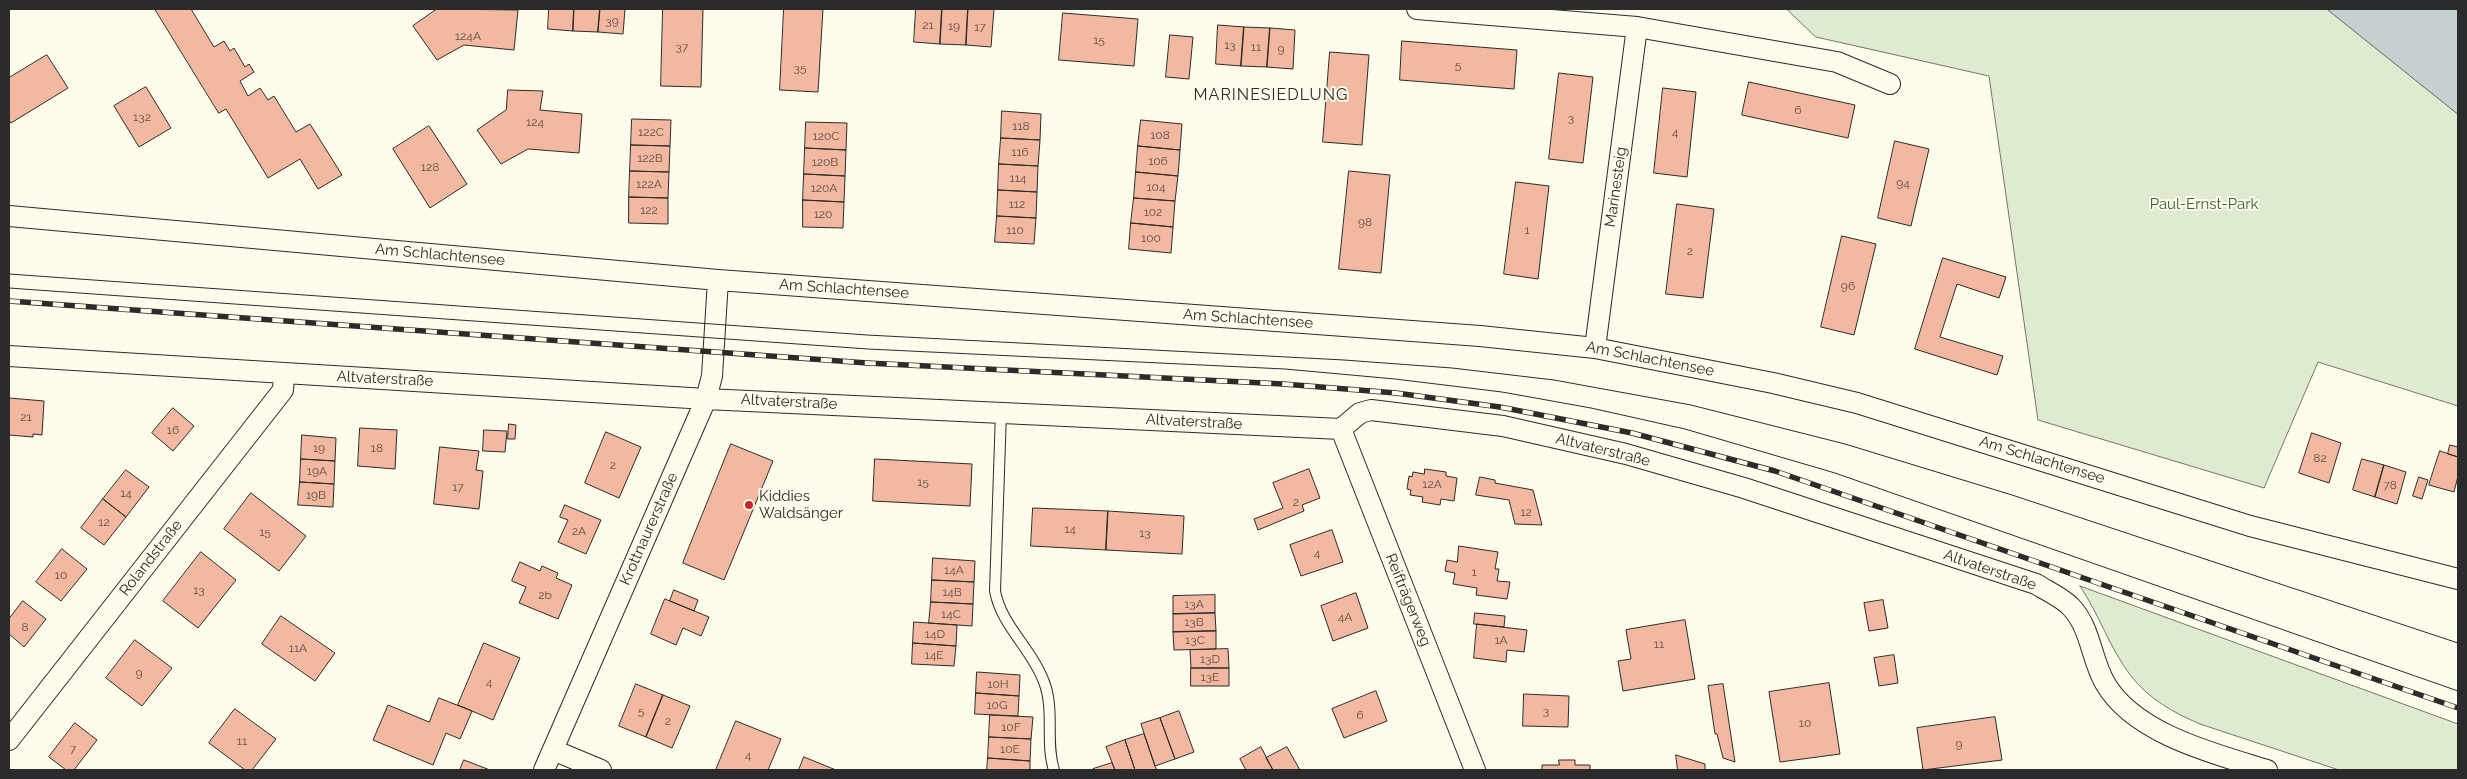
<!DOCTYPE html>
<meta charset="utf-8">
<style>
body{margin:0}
#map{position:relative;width:2467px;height:779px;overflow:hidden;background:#fdfbea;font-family:Raleway,sans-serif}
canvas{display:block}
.frame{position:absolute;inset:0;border:10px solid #2b2b2b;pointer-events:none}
</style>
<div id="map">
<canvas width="2467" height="779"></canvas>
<div class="frame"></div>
</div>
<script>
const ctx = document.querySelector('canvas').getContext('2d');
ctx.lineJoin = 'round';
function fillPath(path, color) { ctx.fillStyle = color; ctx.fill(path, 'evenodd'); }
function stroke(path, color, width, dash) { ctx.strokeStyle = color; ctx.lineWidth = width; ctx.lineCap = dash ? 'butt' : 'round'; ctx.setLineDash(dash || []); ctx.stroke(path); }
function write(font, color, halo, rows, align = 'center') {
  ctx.font = font + ' Raleway,sans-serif'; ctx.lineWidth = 4; ctx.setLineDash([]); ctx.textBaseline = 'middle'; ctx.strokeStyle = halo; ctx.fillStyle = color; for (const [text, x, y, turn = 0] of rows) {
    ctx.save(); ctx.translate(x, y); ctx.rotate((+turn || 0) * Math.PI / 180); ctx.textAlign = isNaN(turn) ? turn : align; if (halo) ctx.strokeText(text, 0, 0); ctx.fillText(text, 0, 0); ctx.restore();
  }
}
const green = new Path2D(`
 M1787,9H2327L2458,114V406L2318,362L2264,488L2038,420L1989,76L1816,37Z
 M2080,586L2458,724V770H2339L2200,724C2174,713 2149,699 2131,676C2110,649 2099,614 2080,586Z`);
const water = new Path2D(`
 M2327,9H2458V114Z`);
const building = new Path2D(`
 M155,9H191L214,47L224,41L230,51L234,48L245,67L249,64L254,72L240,81L248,96L260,88L268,100L274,96L296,132L310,124L342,175L318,189L300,159L268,178L226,109L219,113Z
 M437,9L518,10L514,50L464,45L437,60L413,26Z
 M549,9H574L573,31L548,29Z
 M574,9H600L598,32L573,31Z
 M600,9H625L623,34L598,32Z
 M663,9H703L701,87L661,86Z
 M784,9H823L818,92L780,90Z
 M916,9H942L940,44L914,42Z
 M942,9H968L966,45L940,44Z
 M968,9H994L991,47L966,45Z
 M1063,13L1138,19L1134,66L1059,60Z
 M1218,25L1244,27L1241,66L1216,64Z
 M1244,27L1270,28L1267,67L1241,66Z
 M1270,28L1295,30L1293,69L1267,67Z
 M1170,35L1193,37L1189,79L1166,77Z
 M1402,41L1517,50L1514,89L1400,80Z
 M1330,52L1369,55L1362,145L1323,142Z
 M47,55L68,88L11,123L9,120V78Z
 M1559,73L1593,77L1583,163L1549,159Z
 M1749,82L1855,105L1848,138L1742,115Z
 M146,87L171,128L139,147L114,106Z
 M1663,88L1696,92L1687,177L1654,173Z
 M508,90L543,91L540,110L582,114L579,153L528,149L501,164L477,130L506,110Z
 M1002,111L1041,114L1040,140L1001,138Z
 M632,119L671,120L670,146L631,145Z
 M1141,120L1182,124L1180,150L1138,146Z
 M806,122L847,123L846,150L805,148Z
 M429,126L467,184L430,208L393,149Z
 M1001,138L1040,140L1038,166L999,164Z
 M1895,141L1929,149L1911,226L1878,218Z
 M631,145L670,146L669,172L630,171Z
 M1138,146L1180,150L1178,176L1136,172Z
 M805,148L846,150L845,176L804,174Z
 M999,164L1038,166L1037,192L998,190Z
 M630,171L669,172L668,198L629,197Z
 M1349,171L1390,175L1381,273L1339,269Z
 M1136,172L1178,176L1175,201L1134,198Z
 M804,174L845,176L844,202L803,200Z
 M1516,182L1549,186L1538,279L1504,274Z
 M998,190L1037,192L1036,218L997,216Z
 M629,197L668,198V224L629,223Z
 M1134,198L1175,201L1173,227L1131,223Z
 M803,200L844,202L843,228L803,227Z
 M1677,204L1714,209L1703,298L1666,294Z
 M997,216L1036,218L1034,244L995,242Z
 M1131,223L1173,227L1171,253L1129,249Z
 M1842,236L1876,244L1854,335L1821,327Z
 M1943,258L2006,277L1999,298L1957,284L1940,337L2003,356L1997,375L1915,349Z
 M9,398L44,401L42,435L33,434V437L9,435Z
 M173,408L194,426L173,451L152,433Z
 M509,424L516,425L515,439H508Z
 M360,428L397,430L395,469L358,466Z
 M484,430L507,431L505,452L483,451Z
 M606,432L641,447L619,498L585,483Z
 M2312,433L2341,443L2329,483L2299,473Z
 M302,435L336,438L335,461L301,459Z
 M731,444L773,461L724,580L683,563Z
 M2450,445L2458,447V457L2448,454Z
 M440,447L479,451L476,470L483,471L479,509L434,504Z
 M2440,451L2458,457V476L2454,492L2429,485Z
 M301,459L335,461L334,484L300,482Z
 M875,459L972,464L970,506L873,501Z
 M2362,459L2384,465L2375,497L2353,490Z
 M2384,465L2406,472L2397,504L2375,497Z
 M1309,469L1320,498L1302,505L1304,511L1258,530L1254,519L1283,508L1273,483Z
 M1425,469L1446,472V476L1457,478L1454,501L1441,499L1440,505L1422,502L1423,497L1410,495L1411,490L1407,489L1409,476L1412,477L1413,472L1424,474Z
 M126,470L149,487L126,517L103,499Z
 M1480,477L1495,480V483L1533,490L1542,525L1515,524L1509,500L1476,495Z
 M2419,477L2428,480L2422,499L2413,496Z
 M300,482L334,484L333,507L298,505Z
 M251,493L306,536L279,571L224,529Z
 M103,499L126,517L104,545L81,528Z
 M565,505L601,520L586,554L558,542L568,520L560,517Z
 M1033,508L1108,511L1106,550L1031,546Z
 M1108,511L1184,516L1182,554L1106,550Z
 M1332,530L1343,562L1301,576L1290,545Z
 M1459,546L1498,552L1495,569H1499L1497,581L1510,582L1507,599L1476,595L1477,588L1453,584L1455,573L1445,571L1447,560L1457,562Z
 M62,549L87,569L61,601L36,582Z
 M201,552L236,580L198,628L163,601Z
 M933,558L975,561L974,582L932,580Z
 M520,562L540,571L542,566L558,573L556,578L572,585L558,619L519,603L526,587L512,581Z
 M932,580L974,582L973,604L931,602Z
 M674,590L698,600L694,611L670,601Z
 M1356,593L1368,628L1333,641L1321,606Z
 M1215,595V613L1173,614V596Z
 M665,599L709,617L701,636L683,628L676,645L651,634Z
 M1883,600L1888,628L1869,631L1864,603Z
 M23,601L46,619L24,647L9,634V619Z
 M931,602L973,604L972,626L929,623Z
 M1215,613L1216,631L1173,632V614Z
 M1475,613L1505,616L1504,627L1474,624Z
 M281,616L335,653L315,681L262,644Z
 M1685,620L1695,679L1623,691L1618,661L1631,659L1626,630Z
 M914,622L957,625L956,646L913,643Z
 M1477,624L1527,630L1524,652L1507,650L1506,662L1474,658Z
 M1216,631V649L1174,650L1173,632Z
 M135,640L172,668L142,706L106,678Z
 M484,643L520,658L493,720L458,705Z
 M913,643L956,646L954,666L912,664Z
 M1228,649L1229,668H1191L1190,650Z
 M1894,655L1898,683L1879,686L1874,658Z
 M1191,668H1229V686H1191Z
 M977,672L1020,675L1019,696L976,693Z
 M1829,683L1840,754L1780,762L1769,692Z
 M636,684L663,695L646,737L619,726Z
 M1723,684L1735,762L1723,758L1717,734H1715L1708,686Z
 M1376,691L1387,721L1344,738L1332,709Z
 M976,693L1019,696L1018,716L975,714Z
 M1524,694L1569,696L1568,727L1523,726Z
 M663,695L690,706L672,748L646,737Z
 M439,698L472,711L460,739L446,733L433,765L373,740L388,705L429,722Z
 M235,709L276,739L252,770H245L209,743Z
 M1179,711L1194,752L1175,759L1160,718Z
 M990,715L1033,717L1031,739L989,737Z
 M1995,717L2002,760L1923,770L1917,728Z
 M1160,718L1175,759L1155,766L1141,724Z
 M736,721L781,739L768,770H716Z
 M75,723L97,740L74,770H66L49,757Z
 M1144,734L1155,766L1157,770H1135L1125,740Z
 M989,737L1031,739L1030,761L988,758Z
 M1125,740L1135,770H1115L1106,747Z
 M1261,747L1273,770H1246L1240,759Z
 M1287,747L1300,770H1273L1266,758Z
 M1676,755L1705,764V770H1678Z
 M804,757L836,770H799Z
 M988,758L1030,761V770H987Z
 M464,760L490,770H460Z
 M1559,760H1575V765H1590V770H1542V765H1559Z
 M1112,763L1115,770H1093V769Z`);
const lane = new Path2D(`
 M1001,412L995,591C1001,625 1032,649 1044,682C1055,710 1045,742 1054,770`);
const street = new Path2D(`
 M1417,9L1637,27L1837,62L1890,84
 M9,216L718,280L1480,336L1595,348L1773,383L1857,403L2250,526L2458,579
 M1595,348L1637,27
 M9,356L706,399L1341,429L1360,413L1371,410L1503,426L1626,454L1744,488L2036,584C2047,591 2063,598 2071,607C2091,628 2091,659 2105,683C2134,734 2215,754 2267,770
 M1341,429L1475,770
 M9,740L283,390L284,373
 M553,750L601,770
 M544,770L706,399L712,376L718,280`);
const tram = new Path2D(`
 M9,274L867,335L1344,360L1452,368L1554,380L1691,405L1845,444L2012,495L2458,643
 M9,288L868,349L1285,369L1395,379L1502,392L1591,408L1685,429L1835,473L2458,691`);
const rail = new Path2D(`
 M9,301L867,363L1283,384L1396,393L1500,407L1632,433L1775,471L2458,708`);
const markers = [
 [749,505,5,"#c62828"]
];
const numberNames = [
 ["39",612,21],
 ["21",928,25],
 ["19",954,26],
 ["17",980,27],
 ["124A",468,36],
 ["15",1099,40],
 ["13",1230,45],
 ["37",682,47],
 ["11",1256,47],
 ["9",1281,49],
 ["5",1458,65],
 ["35",800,68],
 ["6",1798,110],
 ["132",142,117],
 ["3",1571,118],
 ["124",535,122],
 ["118",1021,126],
 ["122C",651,132],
 ["4",1675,132],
 ["108",1160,135],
 ["120C",826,136],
 ["116",1020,152],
 ["122B",650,158],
 ["106",1158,161],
 ["120B",825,162],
 ["128",430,167],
 ["114",1018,178],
 ["94",1903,183],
 ["122A",649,184],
 ["104",1156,187],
 ["120A",824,188],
 ["112",1017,204],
 ["122",649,210],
 ["102",1153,212],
 ["120",823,214],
 ["98",1365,222],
 ["110",1015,230],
 ["1",1527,230],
 ["100",1151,238],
 ["2",1690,251],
 ["96",1848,286],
 ["21",26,417],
 ["16",173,430],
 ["19",319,448],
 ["18",377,448],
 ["82",2320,458],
 ["2",613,465],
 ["19A",317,471],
 ["15",923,482],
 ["12A",1432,484],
 ["78",2390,485],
 ["17",458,487],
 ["14",126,493],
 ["19B",316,495],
 ["2",1296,502],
 ["12",1526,512],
 ["12",104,522],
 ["14",1070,529],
 ["2A",579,531],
 ["15",265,532],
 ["13",1145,533],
 ["4",1317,553],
 ["14A",954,570],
 ["1",1474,572],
 ["10",61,575],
 ["13",199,590],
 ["14B",952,592],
 ["2b",545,595],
 ["13A",1194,604],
 ["14C",951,614],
 ["4A",1345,617],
 ["13B",1194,622],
 ["8",25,627],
 ["14D",935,634],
 ["13C",1195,640],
 ["1A",1501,640],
 ["11",1659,644],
 ["11A",298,648],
 ["14E",934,655],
 ["13D",1210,659],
 ["9",139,673],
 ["13E",1210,677],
 ["4",489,682],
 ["10H",998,684],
 ["10G",997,705],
 ["5",641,711],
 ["3",1546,711],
 ["6",1360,715],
 ["2",668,721],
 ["10",1805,723],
 ["10F",1011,727],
 ["11",242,741],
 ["9",1959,744],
 ["7",73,749],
 ["10E",1010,749],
 ["4",748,755]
];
const streetNames = [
 ["Marinesteig",1616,187,-82],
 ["Am Schlachtensee",440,255,5],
 ["Am Schlachtensee",844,289,4],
 ["Am Schlachtensee",1248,319,4],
 ["Am Schlachtensee",1650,359,11],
 ["Altvaterstraße",385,379,3],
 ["Altvaterstraße",789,402,3],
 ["Altvaterstraße",1194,422,3],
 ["Altvaterstraße",1603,450,14],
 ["Am Schlachtensee",2042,460,17],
 ["Krottnaurerstraße",649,529,-66],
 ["Rolandstraße",151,558,-52],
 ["Altvaterstraße",1990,570,19],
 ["Reifträgerweg",1408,600,68]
];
const parkNames = [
 ["Paul-Ernst-Park",2204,204]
];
const poiNames = [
 ["Kiddies",759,496],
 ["Waldsänger",759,513]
];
const neighbourhoodNames = [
 ["MARINESIEDLUNG",1271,95]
];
fillPath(green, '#deebd1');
stroke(green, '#74746e', 1);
fillPath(water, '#c7d0d0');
stroke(water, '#74746e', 1);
fillPath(building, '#f2b8a0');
stroke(building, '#2b2b2b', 1);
stroke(lane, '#2b2b2b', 12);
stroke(street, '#2b2b2b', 22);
stroke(lane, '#fdfbea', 10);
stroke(street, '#fdfbea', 20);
stroke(tram, '#2b2b2b', 1);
stroke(rail, '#2b2b2b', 5.5);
stroke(rail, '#fdfbea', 4, [11]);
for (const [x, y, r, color] of markers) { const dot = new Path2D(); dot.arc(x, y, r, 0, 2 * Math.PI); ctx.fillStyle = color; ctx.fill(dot); stroke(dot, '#fdfbea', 2); }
write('12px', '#5d4e48', null, numberNames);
write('15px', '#2b2b2b', '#fdfbea', streetNames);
write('15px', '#34623c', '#fdfbea', parkNames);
write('15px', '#2b2b2b', '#fdfbea', poiNames, 'left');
ctx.letterSpacing = '1px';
write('16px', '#2b2b2b', '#fdfbea', neighbourhoodNames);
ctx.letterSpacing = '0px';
</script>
